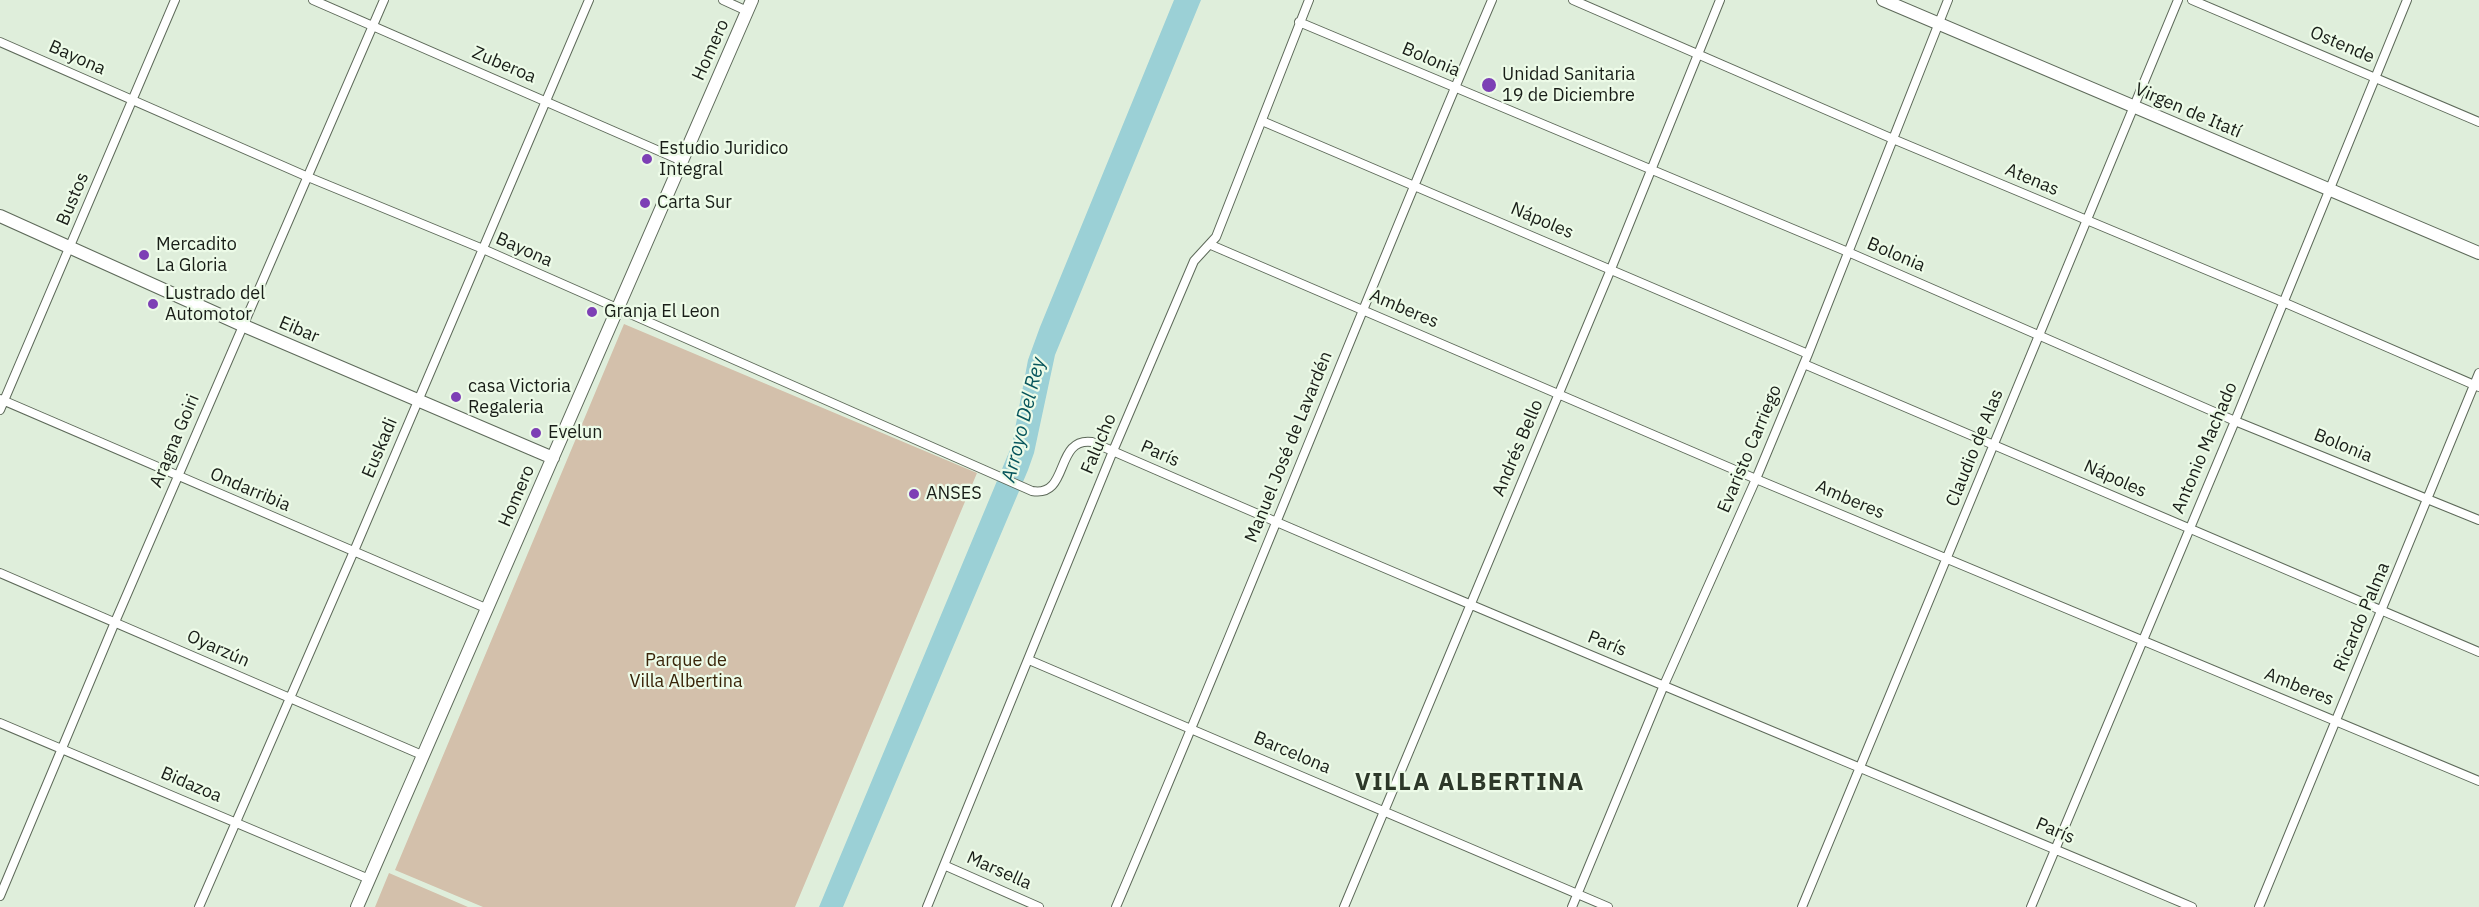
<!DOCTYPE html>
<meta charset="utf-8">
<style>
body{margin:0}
canvas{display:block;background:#dfeedb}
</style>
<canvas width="2479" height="907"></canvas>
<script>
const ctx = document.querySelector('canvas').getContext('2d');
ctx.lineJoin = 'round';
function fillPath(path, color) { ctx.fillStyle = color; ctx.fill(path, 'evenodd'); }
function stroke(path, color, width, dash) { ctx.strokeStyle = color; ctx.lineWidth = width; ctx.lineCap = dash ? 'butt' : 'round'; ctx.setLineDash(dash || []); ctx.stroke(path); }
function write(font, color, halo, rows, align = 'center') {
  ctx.font = font + ' "IBM Plex Sans",sans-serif'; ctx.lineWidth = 4.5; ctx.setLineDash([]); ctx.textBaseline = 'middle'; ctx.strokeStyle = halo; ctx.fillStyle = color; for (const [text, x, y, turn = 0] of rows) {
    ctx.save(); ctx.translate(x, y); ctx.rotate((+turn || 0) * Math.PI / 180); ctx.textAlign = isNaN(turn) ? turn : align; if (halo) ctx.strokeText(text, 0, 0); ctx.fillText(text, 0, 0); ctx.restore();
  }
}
const green = new Path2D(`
 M624,324L977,473L795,907H483L395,870Z
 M389,873L468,907H375Z`);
const water = new Path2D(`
 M1174,0H1201L1055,355L1034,453L1028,470L843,907H819L1012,445L1028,360L1040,327Z`);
const street = new Path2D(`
 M313,0L682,161
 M723,0L747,11
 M1573,0L1893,139L2283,302L2479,387
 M2192,0L2479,122
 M1299,22L1848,252L2235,421L2479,520
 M0,42L308,177L483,249L1032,491C1070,498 1054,437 1092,442C1457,602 1825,752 2192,907
 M1262,121L1808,354
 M1211,245L1756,479L2479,781
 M1804,364L2479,652
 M0,399L488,609
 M0,410L175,0
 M0,573L422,755
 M1029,660L1608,907
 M0,723L369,879
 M946,866L1039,907
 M0,896L115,622L384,0
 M199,907L354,551L589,0
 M927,907L1113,451L1194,261L1216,237L1309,0
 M1116,907C1245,606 1364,301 1492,0
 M1344,907L1611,269L1720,0
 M1572,907L1664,685L1756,479L1808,354L1948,0
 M1802,907L2178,0
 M2031,907L2235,421L2407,0
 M2259,907L2479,373`);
const secondary = new Path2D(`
 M1883,0L2479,253
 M0,216L242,325L553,458
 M357,907L752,0`);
const markers = [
 [1489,85,8,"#7d40b5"],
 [647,159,6,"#7d40b5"],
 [645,203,6,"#7d40b5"],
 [144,255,6,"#7d40b5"],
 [153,304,6,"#7d40b5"],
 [592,312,6,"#7d40b5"],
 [456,397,6,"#7d40b5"],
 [536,433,6,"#7d40b5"],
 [914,494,6,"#7d40b5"]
];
const streetNames = [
 ["Ostende",2342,45,23],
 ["Homero",711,50,-66],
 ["Bayona",77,58,24],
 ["Bolonia",1431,60,23],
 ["Zuberoa",504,65,23],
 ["Virgen de Itatí",2188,111,23],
 ["Atenas",2032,180,23],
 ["Bustos",73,199,-67],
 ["Nápoles",1542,221,23],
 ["Bayona",524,250,24],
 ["Bolonia",1896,255,23],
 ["Amberes",1404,309,23],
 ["Eibar",299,330,23],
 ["Aragna Goiri",175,441,-67],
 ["Falucho",1099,444,-67],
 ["Bolonia",2343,446,22],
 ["Manuel José de Lavardén",1289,447,-68],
 ["Euskadi",380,448,-67],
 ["Andrés Bello",1518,448,-67],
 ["Claudio de Alas",1975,448,-68],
 ["Antonio Machado",2205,448,-67],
 ["Evaristo Carriego",1750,449,-67],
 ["París",1160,454,24],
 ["Nápoles",2115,479,24],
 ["Ondarribia",250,490,23],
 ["Homero",517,496,-67],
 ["Amberes",1850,500,23],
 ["Ricardo Palma",2362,617,-67],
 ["París",1607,644,22],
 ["Oyarzún",218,649,24],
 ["Amberes",2299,687,22],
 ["Barcelona",1292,753,23],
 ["Bidazoa",191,785,23],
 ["París",2055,831,23],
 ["Marsella",999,871,24]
];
const poiNames = [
 ["Unidad Sanitaria",1502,75],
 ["19 de Diciembre",1502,96],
 ["Estudio Juridico",659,149],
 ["Integral",659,170],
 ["Carta Sur",657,203],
 ["Mercadito",156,245],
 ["La Gloria",156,266],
 ["Lustrado del",165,294],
 ["Automotor",165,315],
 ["Granja El Leon",604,312],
 ["casa Victoria",468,387],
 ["Regaleria",468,408],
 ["Evelun",548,433],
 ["ANSES",926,494]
];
const parkNames = [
 ["Parque de",686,661],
 ["Villa Albertina",686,682]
];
const waterNames = [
 ["Arroyo Del Rey",1024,420,-76]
];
const districtNames = [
 ["VILLA ALBERTINA",1470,783]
];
fillPath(green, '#d3c0ab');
fillPath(water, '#9bd0d6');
stroke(street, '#5e6a5a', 10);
stroke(secondary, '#5e6a5a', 14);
stroke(street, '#fff', 8);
stroke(secondary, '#fff', 12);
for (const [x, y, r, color] of markers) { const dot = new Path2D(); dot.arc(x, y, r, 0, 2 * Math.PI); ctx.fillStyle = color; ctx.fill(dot); stroke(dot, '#edfbe8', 2); }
write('18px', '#181d17', '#edfbe8', streetNames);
write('18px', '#181d17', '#edfbe8', poiNames, 'left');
write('18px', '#392409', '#edfbe8', parkNames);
write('italic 20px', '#07555c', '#edfbe8', waterNames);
ctx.letterSpacing = '1.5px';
write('bold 24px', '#2d3829', '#edfbe8', districtNames);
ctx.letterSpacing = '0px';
</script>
